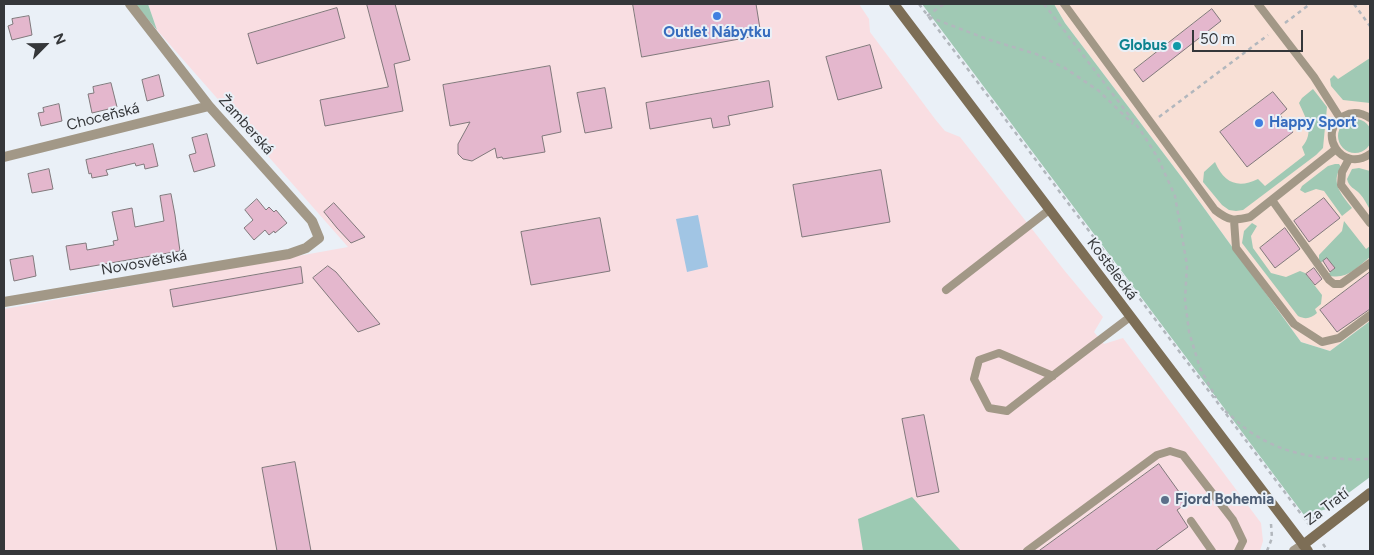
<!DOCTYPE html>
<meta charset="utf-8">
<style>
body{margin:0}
#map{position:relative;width:1374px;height:555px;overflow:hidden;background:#eaf0f7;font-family:Figtree,sans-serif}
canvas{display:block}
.frame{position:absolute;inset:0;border:5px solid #35373a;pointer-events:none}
.north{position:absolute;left:20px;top:20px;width:50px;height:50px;-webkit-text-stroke:4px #eaf0f7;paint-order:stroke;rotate:67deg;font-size:14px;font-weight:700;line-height:20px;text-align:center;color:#35373a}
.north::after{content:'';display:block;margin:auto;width:18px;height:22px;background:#35373a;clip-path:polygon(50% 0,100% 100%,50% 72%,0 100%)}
.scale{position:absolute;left:1192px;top:30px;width:111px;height:22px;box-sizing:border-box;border:2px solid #35373a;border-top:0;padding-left:6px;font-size:15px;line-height:18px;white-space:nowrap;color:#35373a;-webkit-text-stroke:4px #eaf0f7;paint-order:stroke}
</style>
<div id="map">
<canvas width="1374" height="555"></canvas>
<div class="frame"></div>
<div class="north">N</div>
<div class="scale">50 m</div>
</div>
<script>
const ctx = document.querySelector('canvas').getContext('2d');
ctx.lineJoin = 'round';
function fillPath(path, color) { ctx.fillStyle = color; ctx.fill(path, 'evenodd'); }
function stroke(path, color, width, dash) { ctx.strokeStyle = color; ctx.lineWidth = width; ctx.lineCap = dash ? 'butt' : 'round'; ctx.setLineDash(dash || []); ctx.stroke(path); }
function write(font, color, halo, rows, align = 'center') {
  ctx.font = font + ' Figtree,sans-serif'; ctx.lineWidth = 4; ctx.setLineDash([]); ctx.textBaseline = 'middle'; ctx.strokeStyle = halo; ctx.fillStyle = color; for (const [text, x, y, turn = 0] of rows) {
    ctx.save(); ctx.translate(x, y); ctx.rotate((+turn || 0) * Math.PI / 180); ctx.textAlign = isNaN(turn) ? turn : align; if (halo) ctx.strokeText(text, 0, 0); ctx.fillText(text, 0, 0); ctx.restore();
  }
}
const commercial = new Path2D(`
 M1054,4H1370V321L1330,351L1301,342L1183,179L1065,23Z`);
const industrial = new Path2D(`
 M148,4H859L869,19L870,32L935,119L945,131L960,137L1064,270L1103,317L1094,332L1104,344L1123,338L1261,523L1263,541L1260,551H4V309L348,247L157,30Z`);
const green = new Path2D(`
 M135,4H148L157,30Z
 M922,4H1054L1065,23L1183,179L1301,342L1330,351L1370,321V477L1327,509L1304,515Z
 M1370,58V103L1343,100L1331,86L1330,79L1334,75L1338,79Z
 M1313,89L1327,107L1323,148L1316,155L1243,210L1236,211L1229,210L1222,205L1203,182L1204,172L1215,162C1224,183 1238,189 1258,179L1265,186L1305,155L1302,147C1315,132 1306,119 1299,103L1302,98Z
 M1338 136a17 17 0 1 1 34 0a17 17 0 1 1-34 0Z
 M1335,164H1339L1341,167C1330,183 1342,195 1352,208L1342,216L1324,191L1316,189L1305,193L1300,190L1302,186L1328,166Z
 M1359,168L1370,171L1369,208C1366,203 1364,198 1360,194C1355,188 1349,188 1347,179L1352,169Z
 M1344,221L1366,249L1370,246V257C1356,268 1346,281 1327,275L1335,268L1327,258L1319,264V255L1342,231Z
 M1252,223L1257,226L1251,236L1253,248L1271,273L1286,277L1300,271L1305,273L1322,295L1321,304L1315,309L1317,313C1311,318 1306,320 1298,316L1242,243L1244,231Z`);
const forest = new Path2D(`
 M912,497L961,551H863L858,519Z`);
const water = new Path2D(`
 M698,215L708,267L687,272L676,219Z`);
const building = new Path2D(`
 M367,4H395L410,60L394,64L403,111L325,126L320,100L388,87Z
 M633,4H756L761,35L642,57Z
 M337,8L345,38L257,64L248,34Z
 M1212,9L1221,21L1143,82L1134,70Z
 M29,16L32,35L12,40L8,26L13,24L12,19Z
 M870,45L882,88L838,100L826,57Z
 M550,66L561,132L542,136L545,152L503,159L502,157L497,158L495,148L472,161L463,159L458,154V144L470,122L450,126L443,85Z
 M159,75L164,96L147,101L142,80Z
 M769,81L773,107L728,116L730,125L713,128L711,118L650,129L646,103Z
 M111,83L117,107L92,113L88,94L94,93L93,87Z
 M605,88L612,128L585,133L577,93Z
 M1273,92L1287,109L1280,115L1293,132L1247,167L1220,132Z
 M59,104L62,121L41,126L38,113L44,112L43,108Z
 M207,134L215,166L194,172L189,155L196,153L192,138Z
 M153,144L158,166L145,169L144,164L136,166L135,163L106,170L108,175L92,178L91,173L89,174L86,160Z
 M49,169L53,189L32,193L28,174Z
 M881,170L890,222L802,237L793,185Z
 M171,194L175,215L180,251L70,270L66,246L86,243L87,250L114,245L113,241L118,240L112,212L132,208L135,227L164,221L160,196Z
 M1324,198L1340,218L1309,242L1294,221Z
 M257,199L266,210L269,207L274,212L276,210L287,223L275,233L274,231L269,235L265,230L254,240L244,228L253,220L245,210Z
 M334,203L346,216L365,237L351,243L337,228L324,212Z
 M600,218L610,271L531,285L521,232Z
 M1285,228L1300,249L1275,268L1260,248Z
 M33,256L36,276L14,281L10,260Z
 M1327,258L1335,268L1330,272L1323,261Z
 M328,266L336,272L380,324L358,332L313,278Z
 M301,267L303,283L173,307L170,290Z
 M1314,268L1322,279L1315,285L1306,274Z
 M1370,272V309L1337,332L1320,310Z
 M924,415L939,492L917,497L902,419Z
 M295,462L311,551H277L262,468Z
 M1159,464L1187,503L1177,510L1188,527L1155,551H1039Z`);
const path = new Path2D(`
 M919,4L1310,526
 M1044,4L1141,131L1158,158L1175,196L1187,265L1185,300L1189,332L1200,368L1216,398
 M1354,4L1370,26
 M927,16L944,4
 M929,17L987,39L1036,54L1065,68L1099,91L1133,124
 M1285,23L1310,4
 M1159,117L1268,35
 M1225,411C1233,417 1240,425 1249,431C1286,457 1326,460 1370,459
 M1304,519L1318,517
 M1323,544L1328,551
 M1267,551L1272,538L1271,524`);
const lane = new Path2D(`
 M1064,4L1215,210C1229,221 1234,221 1250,217L1336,149
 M1258,4L1314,77L1340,118
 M1370,118C1362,113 1353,111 1344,116C1316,131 1341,174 1370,154
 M1349,159L1342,172L1341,185L1370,223
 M1272,200L1329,280L1334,284H1341L1370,263
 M1234,220L1236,248L1294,324L1322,342L1339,338L1370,315
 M946,290L1049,210
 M1053,376L999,353L979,360L974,379L989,408L1007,411C1048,379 1089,348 1130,317
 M1191,521L1212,551
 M1027,551L1157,455L1170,451L1183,455L1233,520L1243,541L1238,551`);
const street = new Path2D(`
 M4,157L209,106
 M4,302L289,254L306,248L319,238L312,221L209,106L130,4
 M1294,551L1303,545`);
const secondary = new Path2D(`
 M894,4L1308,551
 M1303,545L1370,493`);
const markers = [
 [717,16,5,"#3f7fe0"],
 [1177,46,5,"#0f9aa8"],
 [1259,123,5,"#3f7fe0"],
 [1165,500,5,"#5c6f8a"]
];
const shopNames = [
 ["Outlet Nábytku",717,33],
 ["Happy Sport",1269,123,"left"]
];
const cultureNames = [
 ["Globus",1167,46]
];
const streetNames = [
 ["Choceňská",103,117,-14],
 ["Žamberská",246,125,48],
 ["Novosvětská",144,263,-10],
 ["Kostelecká",1112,269,53],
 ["Za Tratí",1327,507,-37]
];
const serviceNames = [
 ["Fjord Bohemia",1175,500]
];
fillPath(commercial, '#f8e0d6');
fillPath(industrial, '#f9dee2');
fillPath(green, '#a0c9b4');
fillPath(forest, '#9ccab3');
fillPath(water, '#a1c5e4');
fillPath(building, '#e4b7cd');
stroke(building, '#81797c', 1);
stroke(path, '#b2b7bd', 2.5, [4, 4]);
stroke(lane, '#a29887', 8);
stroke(street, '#a29887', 10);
stroke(secondary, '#7d6e56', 10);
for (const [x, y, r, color] of markers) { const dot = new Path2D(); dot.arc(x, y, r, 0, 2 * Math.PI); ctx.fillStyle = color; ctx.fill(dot); stroke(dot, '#eaf0f7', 2); }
write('bold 15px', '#366cbe', '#eaf0f7', shopNames);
write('bold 15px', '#0d838f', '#eaf0f7', cultureNames, 'right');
write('15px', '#35373a', '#eaf0f7', streetNames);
write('bold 15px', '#4e5e75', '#eaf0f7', serviceNames, 'left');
</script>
